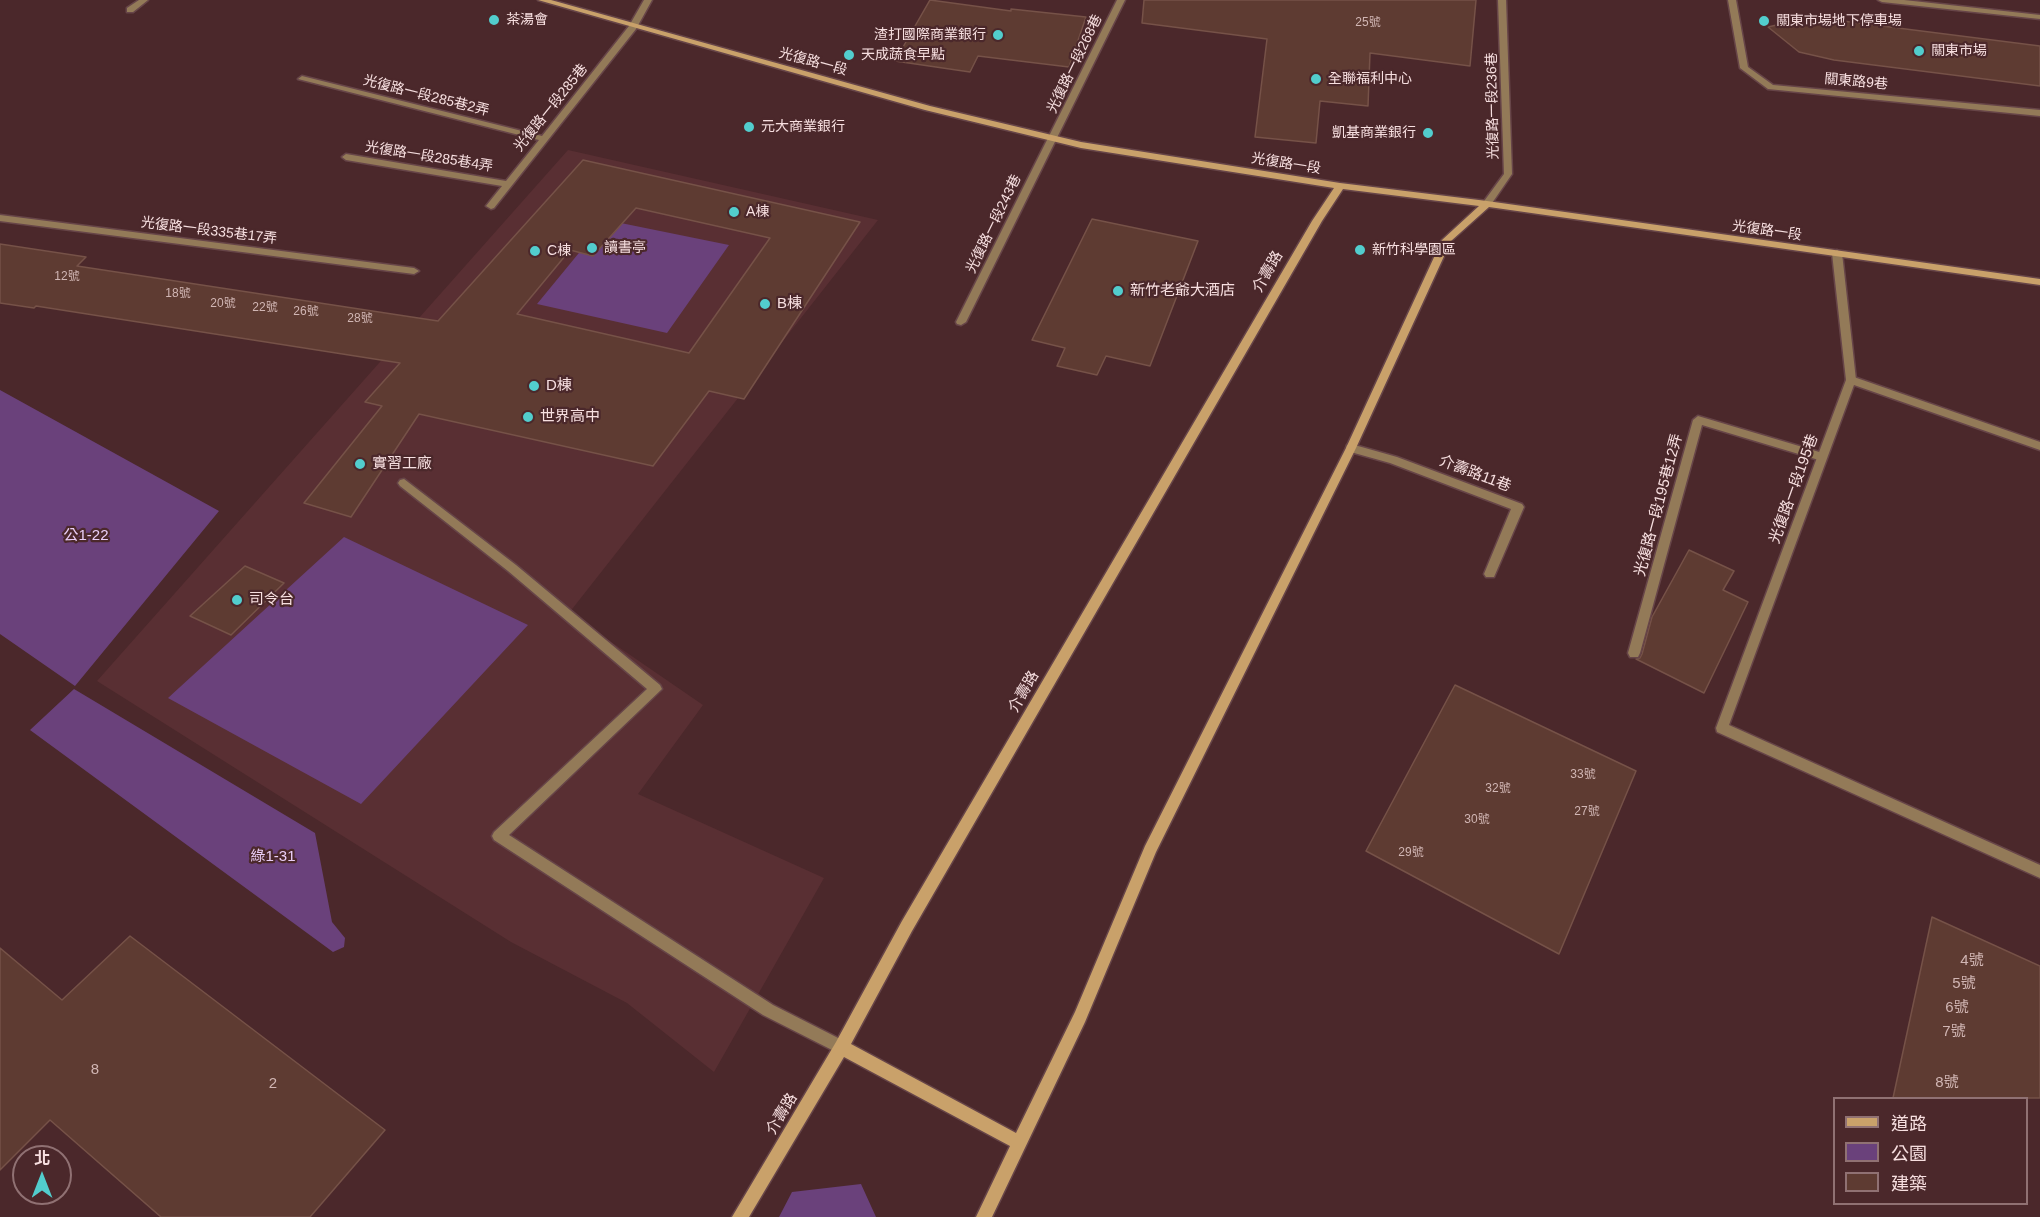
<!DOCTYPE html>
<meta charset="utf-8">
<style>
body{margin:0}
#map{position:relative;width:2040px;height:1217px;overflow:hidden;background:#4b282b;font-family:Arial,"Noto Sans TC",sans-serif}
canvas{display:block}
.legend{position:absolute;left:1833px;top:1097px;width:195px;height:108px;box-sizing:border-box;background:#4b282b;border:2px solid #907173;margin:0;padding:8px 10px;list-style:none;font-size:18px;color:#f7dfe0}
.legend li{display:flex;align-items:center;gap:12px;height:30px}
.legend b{width:30px;border:2px solid #907173}
.north{position:absolute;left:12px;top:1145px;width:60px;height:60px;box-sizing:border-box;background:#4b282b;border:2px solid #907173;border-radius:50%;rotate:0deg;font-size:16px;font-weight:700;line-height:24px;text-align:center;color:#f7dfe0}
.north::after{content:'';display:block;margin:auto;width:21px;height:27px;background:#52cdcd;clip-path:polygon(50% 0,100% 100%,50% 72%,0 100%)}
</style>
<div id="map">
<canvas width="2040" height="1217"></canvas>
<ul class="legend">
<li><b style="height:8px;background:#c9a16a"></b>道路</li>
<li><b style="height:16px;background:#6a417b"></b>公園</li>
<li><b style="height:16px;background:#5e3b32"></b>建築</li>
</ul>
<div class="north">北</div>
</div>
<script>
const ctx = document.querySelector('canvas').getContext('2d');
ctx.lineJoin = 'round';
function fillPath(path, color) { ctx.fillStyle = color; ctx.fill(path, 'evenodd'); }
function stroke(path, color, width, dash) { ctx.strokeStyle = color; ctx.lineWidth = width; ctx.lineCap = dash ? 'butt' : 'round'; ctx.setLineDash(dash || []); ctx.stroke(path); }
function write(font, color, halo, rows, align = 'center') {
  ctx.font = font + ' Arial,"Noto Sans TC",sans-serif'; ctx.lineWidth = 4.5; ctx.setLineDash([]); ctx.textBaseline = 'middle'; ctx.strokeStyle = halo; ctx.fillStyle = color; for (const [text, x, y, turn = 0] of rows) {
    ctx.save(); ctx.translate(x, y); ctx.rotate((+turn || 0) * Math.PI / 180); ctx.textAlign = isNaN(turn) ? turn : align; if (halo) ctx.strokeText(text, 0, 0); ctx.fillText(text, 0, 0); ctx.restore();
  }
}
const built = new Path2D(`
 M568,150L878,220L569,613L703,705L638,794L824,878L714,1072L627,1003L511,942L97,681Z`);
const green = new Path2D(`
 M606,220L729,245L667,333L537,304Z
 M0,390L219,511L75,686L0,634Z
 M344,537L528,625L361,804L168,698Z
 M74,689L315,833L332,922L345,938L344,947L333,952L30,730Z
 M861,1184L876,1217H779L792,1192Z`);
const building = new Path2D(`
 M930,0L1011,11V9L1086,17L1069,67L978,56L970,72L895,61Z
 M1144,0H1476L1470,66L1370,53L1368,106L1320,101L1316,143L1255,137L1267,39L1142,23Z
 M1811,17L2040,46V86L1834,60L1799,52L1768,27Z
 M583,160L860,222L744,399L709,391L653,466L419,414L351,517L304,503L382,406L365,402L400,363L36,306L34,308L0,303V244L86,257L77,266L438,321ZM636,208L770,238L689,353L517,314L570,250L593,256Z
 M1092,219L1198,241L1150,366L1106,356L1097,375L1057,366L1065,348L1032,340Z
 M1689,550L1734,571L1723,590L1748,602L1704,693L1636,659L1640,658L1642,654L1652,617Z
 M245,566L284,583L231,635L190,616Z
 M1455,685L1636,771L1559,954L1366,851Z
 M1932,917L2040,966V1098H1893Z
 M130,936L385,1130L310,1217H161L50,1120L0,1170V948L62,1000Z`);
const lane = new Path2D(`
 M139,0H148L133,12H127V8Z
 M644,0H652L636,29L494,208L491,209L486,206L502,186L346,160L342,157L346,154L506,181L539,140L298,79L302,76L542,136L629,26Z
 M1117,0H1125L966,322L961,325L957,324L956,322Z
 M1498,0H1506L1512,174L1490,206L1487,207L1482,204L1504,174Z
 M1728,0H1736L1748,67L1773,85L2040,110V116L1768,89L1740,68Z
 M1878,0H1904L2040,15V19L1882,2Z
 M0,215L414,268L419,271L414,274L0,221Z
 M1837,250L1842,253L1856,380L1851,384L1846,380L1832,253Z
 M1698,416L1826,454L1827,457L1822,461L1702,425L1640,653L1638,657H1630L1628,653L1693,420Z
 M1351,444L1397,457L1522,504L1524,507L1494,577H1486L1484,574L1511,509L1390,463L1347,451L1346,448L1347,445Z
 M404,479L516,565L660,685L662,689L509,835L773,1005L846,1042L849,1047L846,1052L841,1055L836,1052L763,1015L494,840L492,836L494,832L647,689L508,571L400,486L398,483L400,480Z`);
const street = new Path2D(`
 M1851,376L2040,442V450L1854,385L1729,725L2040,865V878L1717,732L1716,728L1846,380Z`);
const secondary = new Path2D(`
 M538,0H551L930,106L1081,142L1340,183L1487,201L2040,279V285L1489,207L1451,241L1356,448L1156,852L1085,1022L992,1217H976L1010,1146L844,1057L749,1217H732L836,1042L902,921L1312,221L1334,188L1081,148L925,110ZM1343,189L1479,206L1442,240L1346,448L1145,846L1075,1012L1016,1133L851,1044L912,931L1322,221Z`);
const markers = [
 [494,20,6,"#52cdcd"],
 [1764,21,6,"#52cdcd"],
 [998,35,6,"#52cdcd"],
 [1919,51,6,"#52cdcd"],
 [849,55,6,"#52cdcd"],
 [1316,79,6,"#52cdcd"],
 [749,127,6,"#52cdcd"],
 [1428,133,6,"#52cdcd"],
 [734,212,6,"#52cdcd"],
 [592,248,6,"#52cdcd"],
 [1360,250,6,"#52cdcd"],
 [535,251,6,"#52cdcd"],
 [1118,291,6,"#52cdcd"],
 [765,304,6,"#52cdcd"],
 [534,386,6,"#52cdcd"],
 [528,417,6,"#52cdcd"],
 [360,464,6,"#52cdcd"],
 [237,600,6,"#52cdcd"]
];
const numberNames = [
 ["25號",1368,23],
 ["12號",67,277],
 ["18號",178,294],
 ["20號",223,304],
 ["22號",265,308],
 ["26號",306,312],
 ["28號",360,319],
 ["33號",1583,775],
 ["32號",1498,789],
 ["27號",1587,812],
 ["30號",1477,820],
 ["29號",1411,853]
];
const farPoinames = [
 ["茶湯會",506,20],
 ["關東市場地下停車場",1776,21],
 ["渣打國際商業銀行",986,35,"right"],
 ["關東市場",1931,51],
 ["天成蔬食早點",861,55],
 ["全聯福利中心",1328,79],
 ["元大商業銀行",761,127],
 ["凱基商業銀行",1416,133,"right"],
 ["A棟",746,212],
 ["讀書亭",604,248],
 ["新竹科學園區",1372,250],
 ["C棟",547,251]
];
const farStreetnames = [
 ["光復路一段",813,62,15],
 ["光復路一段268巷",1075,64,-64],
 ["關東路9巷",1856,82,5],
 ["光復路一段285巷2弄",426,96,14],
 ["光復路一段236巷",1493,106,-91],
 ["光復路一段285巷",551,108,-51],
 ["光復路一段285巷4弄",429,157,9],
 ["光復路一段",1286,164,9],
 ["光復路一段243巷",994,224,-64],
 ["光復路一段335巷17弄",209,231,7],
 ["光復路一段",1767,231,8]
];
const streetNames = [
 ["介壽路",1268,272,-60],
 ["介壽路11巷",1475,474,21],
 ["光復路一段195巷",1794,489,-70],
 ["光復路一段195巷12弄",1659,505,-75],
 ["介壽路",1024,692,-60],
 ["介壽路",782,1114,-59]
];
const poiNames = [
 ["新竹老爺大酒店",1130,291],
 ["B棟",777,304],
 ["D棟",546,386],
 ["世界高中",540,417],
 ["實習工廠",372,464],
 ["司令台",249,600]
];
const parkNames = [
 ["公1-22",86,536],
 ["綠1-31",273,857]
];
const nearNumbernames = [
 ["4號",1972,961],
 ["5號",1964,984],
 ["6號",1957,1008],
 ["7號",1954,1032],
 ["8",95,1070],
 ["8號",1947,1083],
 ["2",273,1084]
];
fillPath(built, '#592f33');
fillPath(green, '#6a417b');
fillPath(building, '#5e3b32');
stroke(building, '#765248', 1.5);
stroke(lane, '#674548', 3);
stroke(street, '#674548', 3);
stroke(secondary, '#674548', 3);
fillPath(lane, '#937a58');
fillPath(street, '#937a58');
fillPath(secondary, '#c9a16a');
for (const [x, y, r, color] of markers) { const dot = new Path2D(); dot.arc(x, y, r, 0, 2 * Math.PI); ctx.fillStyle = color; ctx.fill(dot); stroke(dot, '#4b282b', 2); }
write('12px', '#d1b6b4', null, numberNames);
write('14px', '#f7dfe0', '#4b282b', farPoinames, 'left');
write('14px', '#f7dfe0', '#4b282b', farStreetnames);
write('15px', '#f7dfe0', '#4b282b', streetNames);
write('15px', '#f7dfe0', '#4b282b', poiNames, 'left');
write('15px', '#eacef7', '#4b282b', parkNames);
write('15px', '#d1b6b4', null, nearNumbernames);
</script>
